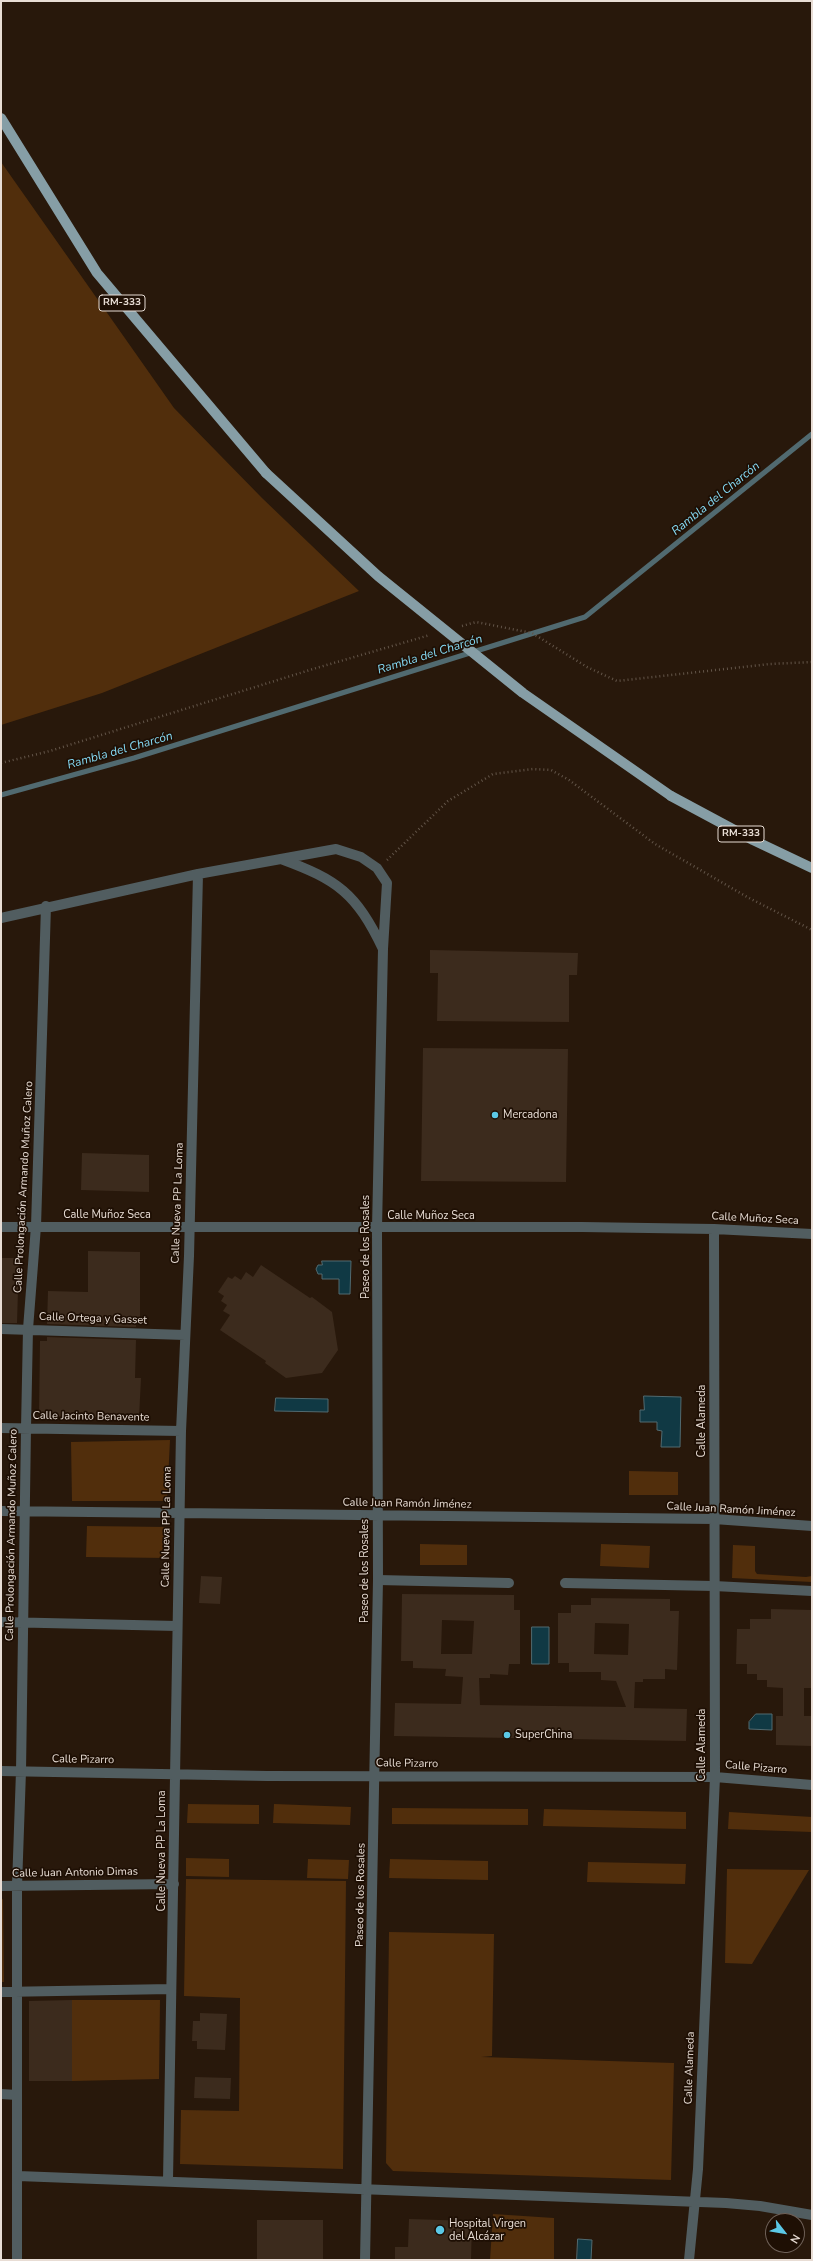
<!DOCTYPE html>
<meta charset="utf-8">
<style>
body{margin:0}
#map{position:relative;width:813px;height:2261px;overflow:hidden;background:#28180b;font-family:"Nunito Sans",sans-serif}
canvas{display:block}
.frame{position:absolute;inset:0;border:2px solid #e8ddd5;pointer-events:none}
.north{position:absolute;left:765px;top:2213px;width:40px;height:40px;box-sizing:border-box;background:#1e0f04;border:1px solid #6f6158;border-radius:50%;rotate:121deg;font-size:11px;font-weight:700;line-height:16px;text-align:center;color:#e8ddd5}
.north::after{content:'';display:block;margin:auto;width:14px;height:18px;background:#5bc8e6;clip-path:polygon(50% 0,100% 100%,50% 72%,0 100%)}
</style>
<div id="map">
<canvas width="813" height="2261"></canvas>
<div class="frame"></div>
<div class="north">N</div>
</div>
<script>
const ctx = document.querySelector('canvas').getContext('2d');
ctx.lineJoin = 'round';
function fillPath(path, color) { ctx.fillStyle = color; ctx.fill(path, 'evenodd'); }
function stroke(path, color, width, dash) { ctx.strokeStyle = color; ctx.lineWidth = width; ctx.lineCap = dash ? 'butt' : 'round'; ctx.setLineDash(dash || []); ctx.stroke(path); }
function write(font, color, halo, rows, align = 'center') {
  ctx.font = font + ' "Nunito Sans",sans-serif'; ctx.lineWidth = 3.5; ctx.setLineDash([]); ctx.textBaseline = 'middle'; ctx.strokeStyle = halo; ctx.fillStyle = color; for (const [text, x, y, turn = 0] of rows) {
    ctx.save(); ctx.translate(x, y); ctx.rotate((+turn || 0) * Math.PI / 180); ctx.textAlign = isNaN(turn) ? turn : align; if (halo) ctx.strokeText(text, 0, 0); ctx.fillText(text, 0, 0); ctx.restore();
  }
}
const green = new Path2D(`
 M1,162L174,408L262,498L359,591L102,693L1,725Z
 M170,1440L167,1501H72L71,1442Z
 M629,1471L678,1472V1495H629Z
 M87,1526L167,1527V1558L86,1557Z
 M420,1544L467,1545V1565H420Z
 M601,1544L650,1546L649,1568L600,1566Z
 M733,1545L755,1546V1571L757,1574L806,1577L812,1576V1582L732,1578Z
 M188,1804L259,1805V1824L187,1823Z
 M274,1804L351,1807L350,1825L273,1823Z
 M392,1808L528,1809V1825L392,1824Z
 M544,1809L686,1812V1829L543,1826Z
 M729,1812L812,1817V1832L728,1829Z
 M186,1858L229,1859V1877L186,1876Z
 M308,1859L349,1860L348,1879L307,1878Z
 M390,1859L488,1861V1880L389,1878Z
 M588,1862L686,1864L685,1884L587,1882Z
 M727,1869L809,1870L752,1964L725,1963Z
 M186,1879L346,1881L343,2169L180,2164L181,2110L239,2111L240,1998L184,1996Z
 M3,1899L4,1982H1V1900Z
 M389,1932L494,1934L492,2056L481,2057L674,2063L671,2180L393,2171L386,2163Z
 M72,2000H160L159,2079L72,2081Z
 M493,2214L554,2218V2260H490Z`);
const water = new Path2D(`
 M322,1261H351L350,1294H339V1279H322V1274H318L316,1269L318,1265H322Z
 M644,1396L681,1397L680,1447H661L662,1431L657,1430V1422H640V1410H644Z
 M276,1398L328,1399V1412L275,1411Z
 M532,1627H549V1664H532Z
 M756,1714H772V1730L749,1729V1722Z
 M578,2239L592,2240L591,2260H577Z`);
const stream = new Path2D(`
 M1,795L134,758L585,617L812,434`);
const building = new Path2D(`
 M430,950L578,953L577,975H569V1022L437,1021L438,973H430Z
 M423,1048L568,1049L566,1182L421,1181Z
 M82,1153L149,1155V1192L81,1190Z
 M88,1251L140,1252V1318H136V1327L47,1324L48,1291L88,1292Z
 M1,1258H19L17,1323H1Z
 M261,1265L310,1298L312,1297L332,1312L338,1350L322,1373L286,1378L265,1363L266,1361L220,1330L230,1315L223,1311L227,1305L221,1301L224,1296L218,1292L228,1277L232,1279L235,1276L241,1280L246,1272L253,1277Z
 M47,1337L136,1340L135,1378H141L139,1418L39,1416L40,1341H47Z
 M201,1576L222,1577L220,1604L199,1603Z
 M402,1594L514,1595V1610H520V1664H509L508,1675L490,1674V1678H479L480,1705L626,1707L616,1681L601,1680V1672H569V1663H558V1613H571V1605H591V1598L670,1599V1611H679L677,1670L665,1669V1679H643V1682H635L634,1708L687,1709L686,1741L394,1736L395,1703L461,1704L463,1677L445,1676L446,1669L413,1668V1661H401ZM442,1620L474,1621L472,1654H441ZM595,1623L629,1624L628,1655L594,1654Z
 M771,1609L812,1610V1688H804V1716H812V1746L776,1745V1716H783V1688L767,1687V1680H757V1674H747V1664H736L737,1629H750V1619H771Z
 M72,2000V2081H29V2001Z
 M200,2013L227,2014L225,2050L197,2049V2041H192L193,2021H200Z
 M195,2077L231,2078L230,2099L194,2098Z
 M409,2219L472,2221L471,2260H395V2247H408Z
 M257,2220H323V2260H257Z`);
const path = new Path2D(`
 M462,626L476,622L532,633L587,667L617,681L770,664L812,662
 M1,763L50,751L313,669L430,635
 M387,860L448,801L493,774L533,769L551,770L569,780L655,844L749,898L812,930`);
const service = new Path2D(`
 M378,1580L509,1583
 M565,1583L714,1586L812,1591`);
const minor = new Path2D(`
 M281,859C338,880 356,893 383,949
 M1,918L198,874L336,849L361,857L377,868L387,883L383,949L377,1228L378,1580L365,2260
 M1,1227H582L714,1229L812,1234
 M1,1329L185,1335
 M1,1428L181,1431
 M1,1511L714,1519L812,1526
 M1,1622L177,1626
 M1,1771L267,1776L715,1777L812,1785
 M1,1886L174,1884
 M1,1992L171,1989
 M1,2094L17,2095
 M18,2176L726,2203L760,2206L812,2215
 M168,2180L181,1431L189,1256L198,874
 M17,2260V1886L21,1771L26,1428L28,1329L36,1226L46,906
 M689,2260L698,2169L715,1777L714,1229`);
const primary = new Path2D(`
 M1,118L97,273L266,473
 M671,796L753,840L812,868`);
const primaryBridge = new Path2D(`
 M266,473L378,576L523,693L671,796`);
const markers = [
 [495,1115,4,"#5bc8e6"],
 [507,1735,4,"#5bc8e6"],
 [440,2230,5,"#5bc8e6"]
];
const shields = [
 [122,303,46],
 [741,834,46]
];
const shieldNames = [
 ["RM-333",122,303],
 ["RM-333",741,834]
];
const poiNames = [
 ["Mercadona",503,1115],
 ["SuperChina",515,1735],
 ["Hospital Virgen",449,2224],
 ["del Alcázar",449,2237]
];
const streetNames = [
 ["Calle Prolongación Armando Muñoz Calero",24,1187,-87],
 ["Calle Nueva PP La Loma",178,1203,-88],
 ["Calle Muñoz Seca",107,1215],
 ["Calle Muñoz Seca",431,1216],
 ["Calle Muñoz Seca",755,1219,3],
 ["Paseo de los Rosales",366,1247,-90],
 ["Calle Ortega y Gasset",93,1319,2],
 ["Calle Jacinto Benavente",91,1417,1],
 ["Calle Alameda",702,1421,-90],
 ["Calle Juan Ramón Jiménez",407,1504,1],
 ["Calle Juan Ramón Jiménez",731,1510,3],
 ["Calle Nueva PP La Loma",167,1527,-89],
 ["Calle Prolongación Armando Muñoz Calero",12,1535,-89],
 ["Paseo de los Rosales",365,1571,-90],
 ["Calle Alameda",702,1745,-90],
 ["Calle Pizarro",83,1760,1],
 ["Calle Pizarro",407,1764,1],
 ["Calle Pizarro",756,1768,5],
 ["Calle Nueva PP La Loma",162,1851,-90],
 ["Calle Juan Antonio Dimas",75,1873,-1],
 ["Paseo de los Rosales",361,1895,-89],
 ["Calle Alameda",690,2068,-88]
];
const waterNames = [
 ["Rambla del Charcón",716,499,-39],
 ["Rambla del Charcón",430,655,-17],
 ["Rambla del Charcón",120,751,-16]
];
fillPath(green, '#512e0c');
fillPath(water, '#103944');
stroke(water, '#516a70', 1);
stroke(stream, '#516a70', 5);
fillPath(building, '#3c2b1d');
stroke(path, '#635549', 2.5, [1, 3]);
stroke(service, '#515d60', 10);
stroke(minor, '#515d60', 10);
stroke(primary, '#869ea6', 10);
stroke(primaryBridge, '#869ea6', 10);
for (const [x, y, r, color] of markers) { const dot = new Path2D(); dot.arc(x, y, r, 0, 2 * Math.PI); ctx.fillStyle = color; ctx.fill(dot); stroke(dot, '#1e0f04', 1.5); }
for (const [x, y, w] of shields) { const box = new Path2D(); box.roundRect(x - w / 2, y - 8, w, 16, 3); ctx.fillStyle = '#1e0f04'; ctx.fill(box); stroke(box, '#e8ddd5', 1); }
write('bold 10px', '#e8ddd5', null, shieldNames);
write('11px', '#e8ddd5', '#1e0f04', poiNames, 'left');
write('11px', '#e8ddd5', '#1e0f04', streetNames);
write('italic 12px', '#85daf4', '#1e0f04', waterNames);
</script>
